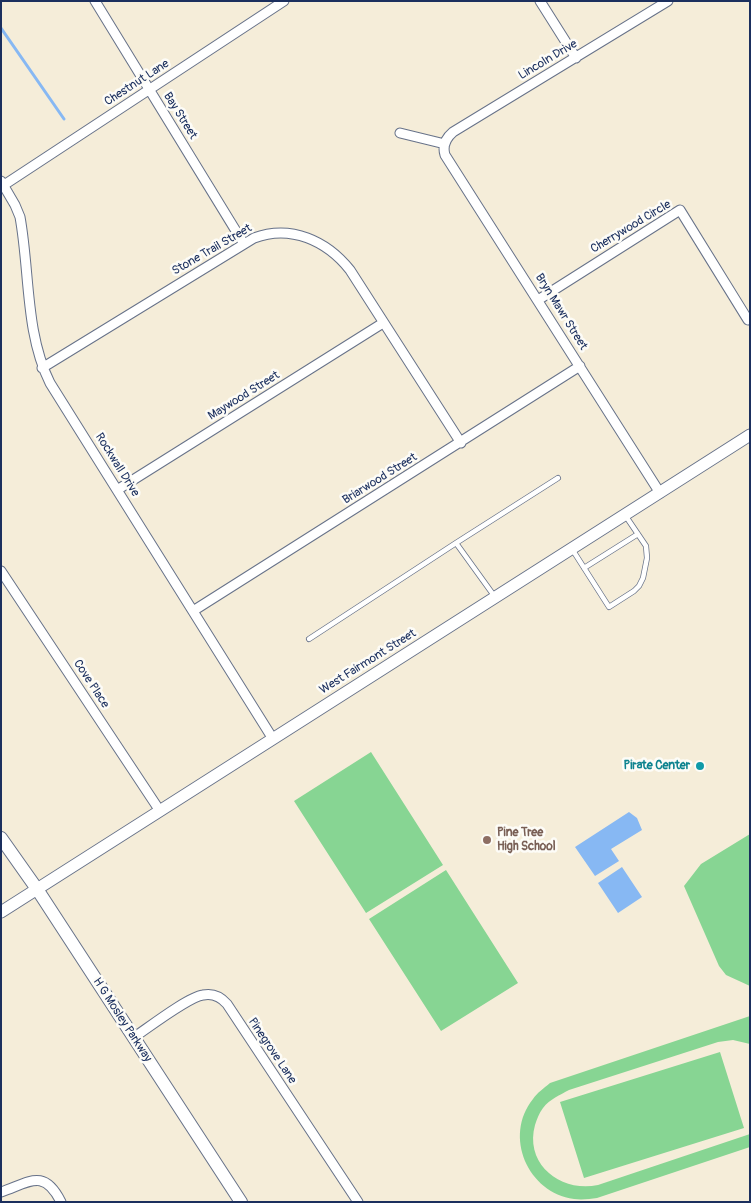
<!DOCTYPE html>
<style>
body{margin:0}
#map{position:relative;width:751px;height:1203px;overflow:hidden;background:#f5edd9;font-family:Pangolin,sans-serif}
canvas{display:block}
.frame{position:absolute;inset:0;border:2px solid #1b2f5e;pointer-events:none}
</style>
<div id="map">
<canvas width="751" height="1203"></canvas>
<div class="frame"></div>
</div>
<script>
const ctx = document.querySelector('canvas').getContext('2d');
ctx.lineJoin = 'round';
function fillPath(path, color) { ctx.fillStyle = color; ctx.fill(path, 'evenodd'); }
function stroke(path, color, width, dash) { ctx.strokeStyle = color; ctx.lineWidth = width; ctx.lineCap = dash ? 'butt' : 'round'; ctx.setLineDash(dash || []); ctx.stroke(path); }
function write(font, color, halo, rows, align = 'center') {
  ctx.font = font + ' Pangolin,sans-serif'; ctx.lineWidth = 5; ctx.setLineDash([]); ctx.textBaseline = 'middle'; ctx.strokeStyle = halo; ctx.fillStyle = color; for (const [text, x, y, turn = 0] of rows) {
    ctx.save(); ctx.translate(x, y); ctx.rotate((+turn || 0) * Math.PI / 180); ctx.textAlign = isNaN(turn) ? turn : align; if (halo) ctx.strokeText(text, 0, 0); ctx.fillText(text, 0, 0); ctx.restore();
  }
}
const green = new Path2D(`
 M371,752L443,865L366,913L294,801Z
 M750,834V986L726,975L719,966L684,886L701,864Z
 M446,870L518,983L441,1031L369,919Z
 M750,1016V1044L733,1040L718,1042L569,1090C560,1095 550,1099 543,1108C539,1113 537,1119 535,1125C524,1165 562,1193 598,1185L750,1134V1147L597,1198C590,1199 582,1200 574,1199C528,1193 503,1136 533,1099C537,1093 544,1088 550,1083Z
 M720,1052L744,1128L584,1178L560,1102Z`);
const water = new Path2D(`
 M629,812L637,818L642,830L611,849L619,861L595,876L575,847Z
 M622,867L642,897L618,913L598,883Z`);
const stream = new Path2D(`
 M1,28L64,119`);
const service = new Path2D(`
 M572,549L609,607L634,591L639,586L643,578L647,558L646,546L625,515
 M584,568L638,534
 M495,597L456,543L558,478
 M309,639L456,543`);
const minor = new Path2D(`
 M95,1L244,244
 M540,1L576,58
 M400,133L445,144
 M1,181L15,205L20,217C30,272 25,333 50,383L273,739
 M4,185L284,1
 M538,300L680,210L748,320
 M42,368L254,238C291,224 327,241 350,270L461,443
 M117,490L383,323
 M660,493L445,155C442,145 446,138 453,132L668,1
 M1,571L160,811
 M193,611L580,366
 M133,1038C148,1028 188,997 203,995C213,993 221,997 227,1004L358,1202
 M1,1192C30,1182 44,1168 61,1202`);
const tertiary = new Path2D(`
 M1,912L750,435`);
const secondary = new Path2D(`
 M1,838L37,889L241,1202`);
const markers = [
 [700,766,5,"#0f9aa8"],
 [487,840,5,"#8d6e63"]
];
const streetNames = [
 ["Lincoln Drive",548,60,-31],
 ["Chestnut Lane",137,83,-33],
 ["Bay Street",180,116,58],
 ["Cherrywood Circle",631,227,-31],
 ["Stone Trail Street",212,250,-30],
 ["Bryn Mawr Street",561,312,58],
 ["Maywood Street",244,396,-32],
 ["Rockwall Drive",117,465,58],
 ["Briarwood Street",380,479,-32],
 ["West Fairmont Street",368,662,-32],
 ["Cove Place",91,684,57],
 ["H G Mosley Parkway",122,1020,57],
 ["Pinegrove Lane",272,1051,56]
];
const cultureNames = [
 ["Pirate Center",690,766]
];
const educationNames = [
 ["Pine Tree",497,833],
 ["High School",497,847]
];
fillPath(green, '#87d593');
fillPath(water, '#87b8f3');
stroke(stream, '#87b8f3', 3);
stroke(service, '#677289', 6);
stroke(minor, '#677289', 11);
stroke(tertiary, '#677289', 13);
stroke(secondary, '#677289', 14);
stroke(service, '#fff', 4.5);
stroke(minor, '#fff', 9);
stroke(tertiary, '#fff', 11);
stroke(secondary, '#fff', 12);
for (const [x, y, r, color] of markers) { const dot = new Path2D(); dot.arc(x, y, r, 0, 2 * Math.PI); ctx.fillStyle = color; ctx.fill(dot); stroke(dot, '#fdfcf7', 2); }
write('12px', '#1b2f5e', '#fdfcf7', streetNames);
write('bold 12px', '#0d838f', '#fdfcf7', cultureNames, 'right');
write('bold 12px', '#785e54', '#fdfcf7', educationNames, 'left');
</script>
